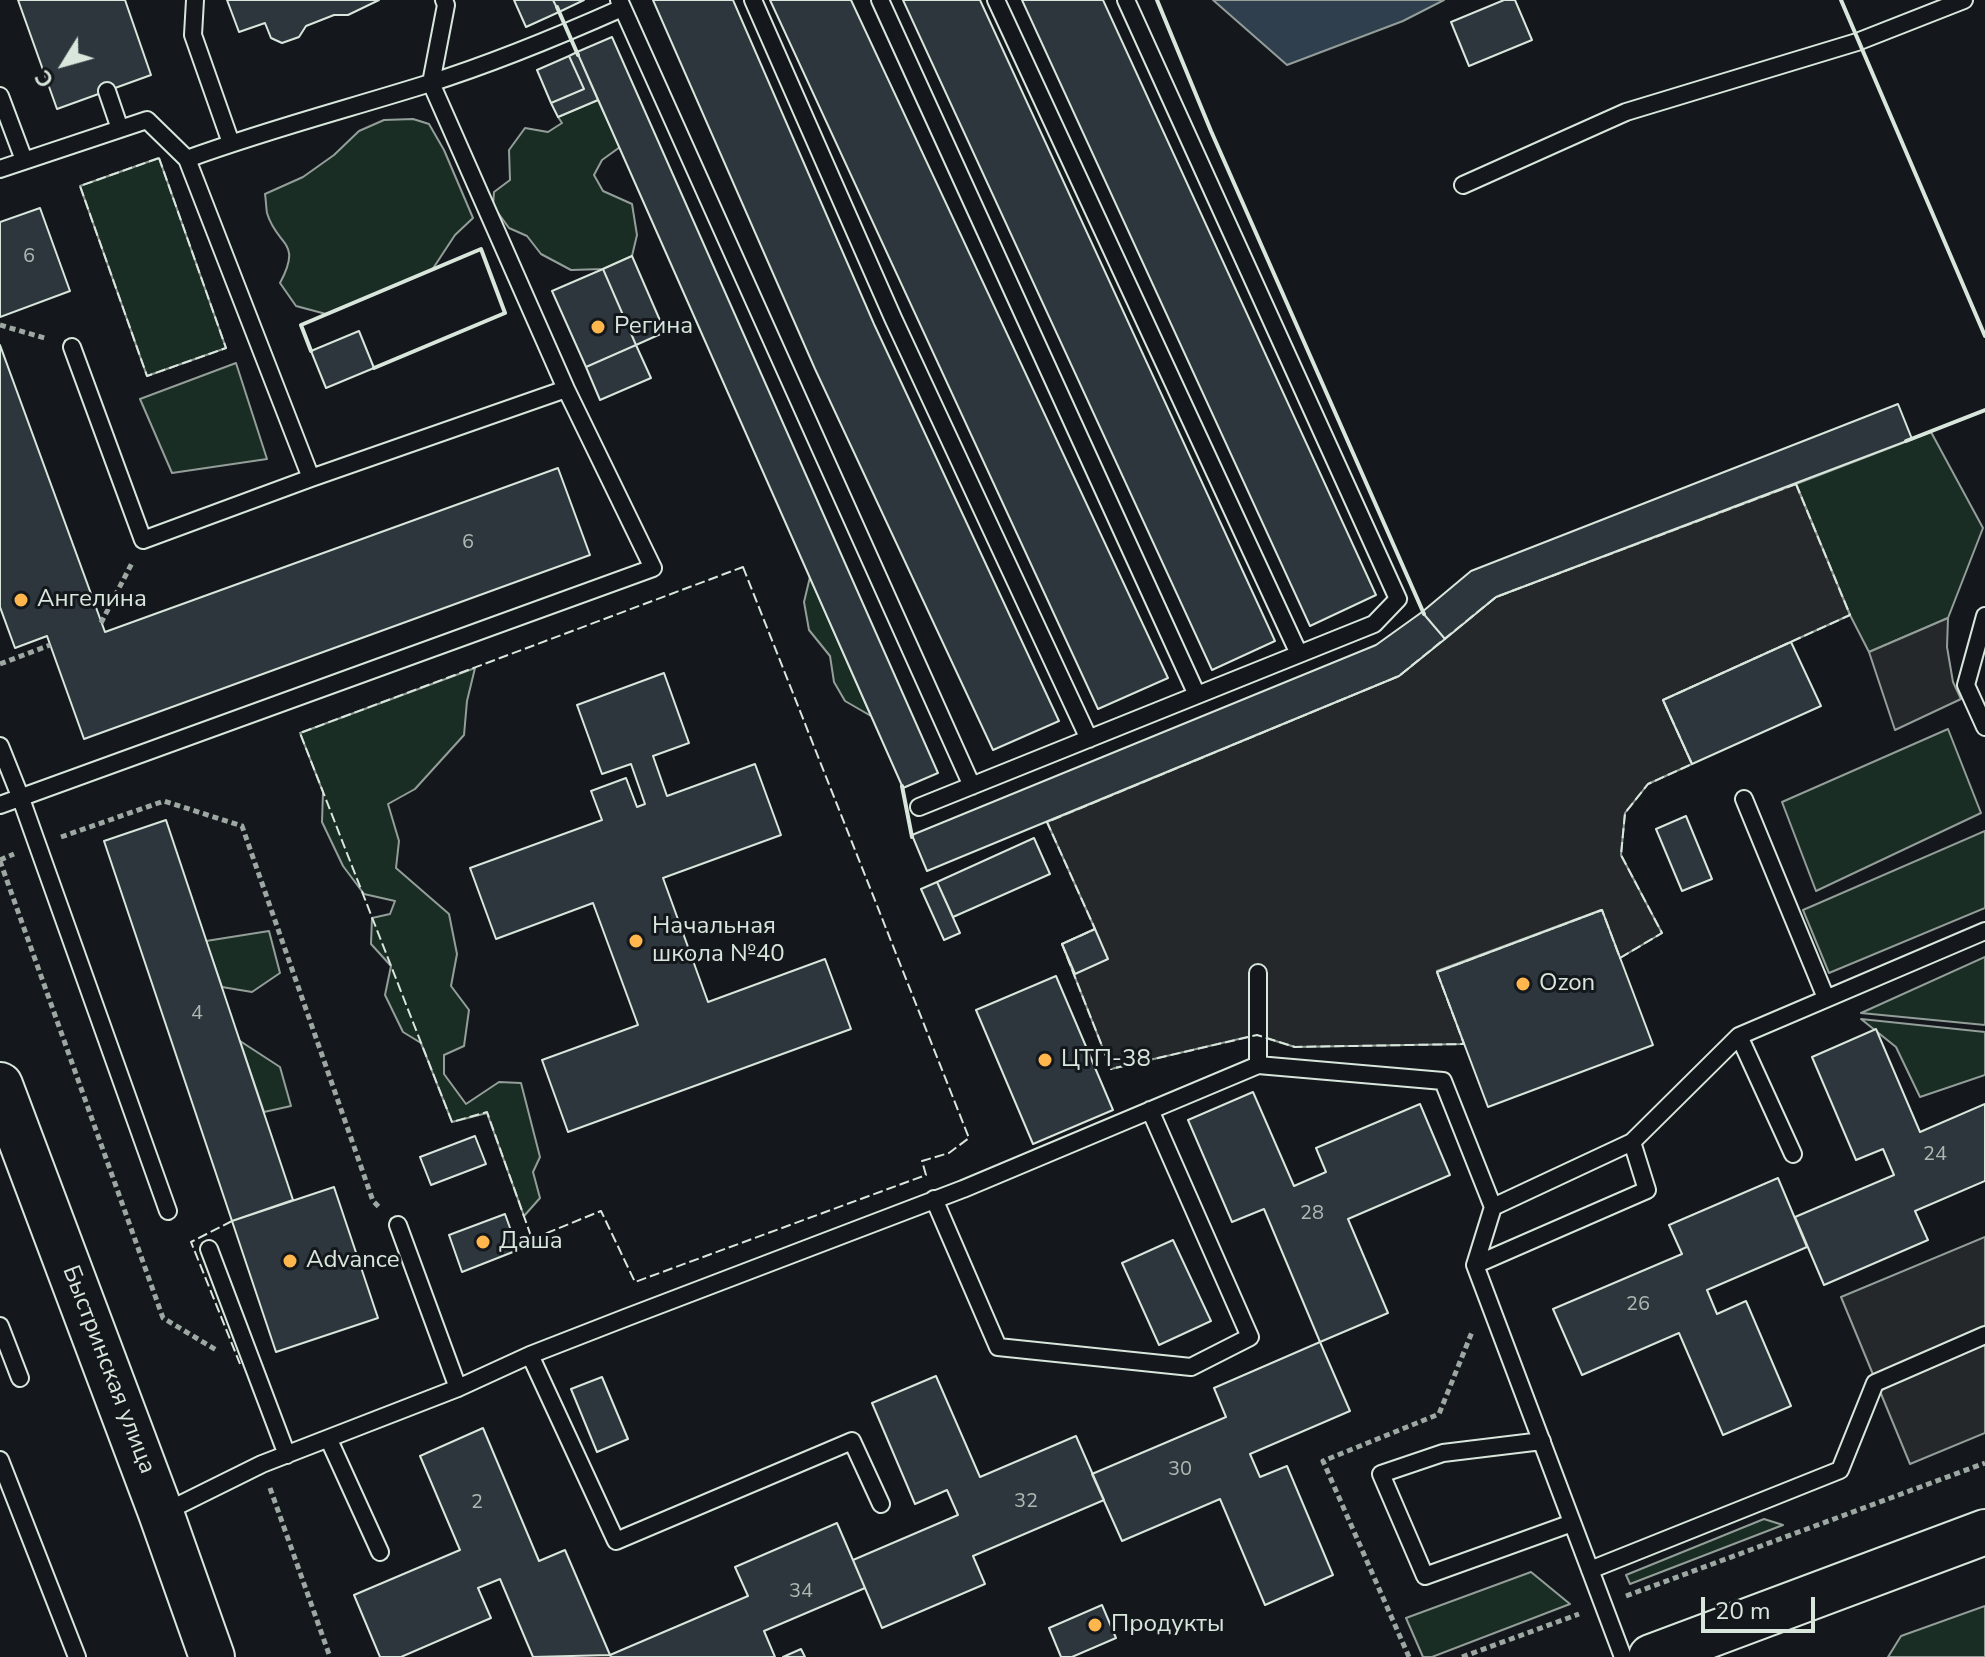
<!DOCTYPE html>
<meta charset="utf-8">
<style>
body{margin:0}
#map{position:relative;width:1985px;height:1657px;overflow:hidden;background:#14181c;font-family:"Nunito Sans",sans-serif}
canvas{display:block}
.north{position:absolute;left:24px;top:24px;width:80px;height:80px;-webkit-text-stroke:6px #14181c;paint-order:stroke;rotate:233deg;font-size:22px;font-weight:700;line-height:32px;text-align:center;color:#d8e6dc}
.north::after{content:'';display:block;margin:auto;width:28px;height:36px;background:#d8e6dc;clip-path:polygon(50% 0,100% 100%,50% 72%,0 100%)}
.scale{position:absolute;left:1701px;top:1597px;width:114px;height:36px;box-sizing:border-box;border:4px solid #d8e6dc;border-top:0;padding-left:10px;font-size:24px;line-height:28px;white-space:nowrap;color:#d8e6dc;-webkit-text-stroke:6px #14181c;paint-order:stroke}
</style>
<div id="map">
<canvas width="1985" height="1657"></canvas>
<div class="north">С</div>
<div class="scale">20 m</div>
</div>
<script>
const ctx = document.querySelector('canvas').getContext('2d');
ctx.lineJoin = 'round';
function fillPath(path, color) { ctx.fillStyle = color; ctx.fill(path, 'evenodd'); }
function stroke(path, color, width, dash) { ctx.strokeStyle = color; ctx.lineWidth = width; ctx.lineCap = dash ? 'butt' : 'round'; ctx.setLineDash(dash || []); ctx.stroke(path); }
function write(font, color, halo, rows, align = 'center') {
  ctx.font = font + ' "Nunito Sans",sans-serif'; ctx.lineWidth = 6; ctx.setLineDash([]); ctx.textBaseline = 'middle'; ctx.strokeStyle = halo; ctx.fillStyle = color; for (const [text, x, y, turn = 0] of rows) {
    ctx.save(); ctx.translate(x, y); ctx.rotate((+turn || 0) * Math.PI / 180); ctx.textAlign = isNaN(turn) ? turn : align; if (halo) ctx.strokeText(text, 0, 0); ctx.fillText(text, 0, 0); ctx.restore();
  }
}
const green = new Path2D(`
 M598,100L620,147L602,160L594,175L603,191L632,204L637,235L632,256L603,269L571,270L541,254L527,236L509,228L493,206L494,192L510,180L509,150L525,128L548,132L562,123L558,117Z
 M413,119L429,124L444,150L473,218L455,235L432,270L326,314L296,306L280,283C303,240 277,247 267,213C266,207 266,200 265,194L303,177L334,155L359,131L384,120Z
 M159,158L226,348L147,376L80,186Z
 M236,363L267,459L172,473L140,399Z
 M1931,432L1983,528L1948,618L1869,652L1850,615L1796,484Z
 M810,577L871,716L845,701L834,682L830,656L809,630L804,602Z
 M475,668L467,701L464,735L415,789L388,804L399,841L396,868L449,914L457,954L451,986L469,1010L464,1046L444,1055V1074L466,1104L499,1082L521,1083L540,1157L533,1172L540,1198L524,1216L487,1113L452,1122L421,1043L403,1032L385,995L391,966L371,944L372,918L390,914L395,901L364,894L343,866L322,822L323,792L300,733Z
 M1948,729L1981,813L1816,891L1782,802Z
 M1985,831V908L1829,973L1803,910Z
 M269,931L280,973L252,992L222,987L206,941Z
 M1985,957V1025L1861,1013Z
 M1861,1019L1985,1032V1075L1920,1097L1896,1047Z
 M240,1041L280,1067L291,1106L264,1112Z
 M1764,1519L1783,1525L1630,1584L1626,1575Z
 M1531,1572L1570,1604L1432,1657H1423L1406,1618Z
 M1985,1606V1657H1888L1901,1636Z`);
const parking = new Path2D(`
 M1796,484L1850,615L1663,700L1692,764L1648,784L1625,813L1621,855L1662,933L1620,958L1601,910L1437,971L1464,1044L1295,1047L1256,1035L1111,1069L1062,944L1095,929L1047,822L1399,676L1496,597Z
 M1948,618L1947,647L1953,682L1961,699L1895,730L1869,652Z
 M1985,1237V1433L1910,1464L1841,1297Z`);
const water = new Path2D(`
 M1213,0H1444L1403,21L1287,65Z`);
const building = new Path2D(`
 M18,0H125L151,75L57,109Z
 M227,0H379L348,15H334L306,26L299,37L282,43L271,38L265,23L239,32Z
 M514,0H553L559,12L526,27Z
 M553,0H584L559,12Z
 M653,0H733L874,324L1059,721L993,750L815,369Z
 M770,0H851L1168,678L1098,709Z
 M903,0H980L1275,641L1212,670Z
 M1022,0H1103L1376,595L1310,626Z
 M1504,0H1515L1532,40L1469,66L1451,22Z
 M612,37L938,773L903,788L577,52Z
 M577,52L598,100L558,117L551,103L584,89L569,56Z
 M569,56L584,89L551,103L537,70Z
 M40,208L70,291L0,317V222Z
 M632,256L665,332L636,345L603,269Z
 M603,269L636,345L586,367L552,291Z
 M359,331L374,368L326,388L311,351Z
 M0,345L105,632L558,468L590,555L84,739L47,636L15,648L0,607Z
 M636,345L651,378L600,400L586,367Z
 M1898,404L1912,439L1496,597L1445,639L1422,612L1471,571Z
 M1422,612L1445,639L1399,676L927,871L912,835L1376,645Z
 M1791,642L1821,706L1692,764L1663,700Z
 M664,673L689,743L653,756L667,796L755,764L781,835L663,878L708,1002L825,959L851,1029L568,1132L542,1060L638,1025L593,903L496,939L470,868L602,820L591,791L626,778L637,807L645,804L631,764L602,774L577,705Z
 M1686,816L1712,879L1682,891L1656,829Z
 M166,820L293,1200L232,1221L104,841Z
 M1034,838L1050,874L953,917L937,882Z
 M937,882L960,933L944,940L921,889Z
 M1602,910L1653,1045L1488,1107L1437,972Z
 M1095,929L1108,959L1075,974L1062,944Z
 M1056,976L1113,1110L1033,1144L976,1010Z
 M1876,1029L1920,1132L1985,1104V1181L1915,1211L1928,1240L1824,1285L1795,1217L1894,1175L1883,1149L1856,1160L1812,1057Z
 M1253,1092L1294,1186L1326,1172L1316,1148L1420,1104L1450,1175L1348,1219L1388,1313L1320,1342L1264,1209L1232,1222L1188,1120Z
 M475,1136L486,1164L431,1185L420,1157Z
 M1778,1178L1807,1247L1707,1290L1717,1314L1746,1301L1791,1406L1723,1435L1679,1333L1582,1375L1553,1309L1682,1254L1669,1225Z
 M334,1187L378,1318L276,1352L232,1221Z
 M505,1214L518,1250L462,1272L449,1235Z
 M1173,1240L1211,1321L1159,1345L1122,1263Z
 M1320,1342L1350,1411L1250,1454L1260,1477L1287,1466L1333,1575L1265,1605L1220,1499L1122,1541L1092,1474L1226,1417L1214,1388Z
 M936,1376L980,1477L1076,1436L1104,1500L973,1556L985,1584L882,1628L853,1560L958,1515L947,1490L915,1504L872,1403Z
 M602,1377L628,1439L597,1452L571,1389Z
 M483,1428L539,1561L565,1550L610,1655L533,1657L500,1579L478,1588L491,1618L401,1657H380L354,1595L460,1550L420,1456Z
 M837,1523L865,1588L764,1631L775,1657H611L610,1655L748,1596L735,1567Z
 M1102,1605L1116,1638L1072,1657H1061L1049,1628Z
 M801,1649L805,1657H783Z`);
const path = new Path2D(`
 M0,325L48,339
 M101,623L132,563
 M0,664L50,645
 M61,837L164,801L242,826L373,1201L380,1208
 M0,860L14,854
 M0,861L163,1318L218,1351
 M270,1488L330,1657
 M1626,1596L1985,1463
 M1409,1657L1323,1461L1439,1414L1472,1332
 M1462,1657L1579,1614`);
const service = new Path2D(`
 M195,0L193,35L231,143
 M619,0L972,786
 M753,0L893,318L1089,739
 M880,0L1197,695
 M996,0L1299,654
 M107,91L120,129
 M0,96L24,160
 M187,159L311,478
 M0,169L147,120L187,159C266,130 347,109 427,84C494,63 559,36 622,8
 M1463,185L1626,112L1857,42L1964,0
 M72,347L143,540L311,478L566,389
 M1985,616L1966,685L1985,727
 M0,746L20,796L168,1211
 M1744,799L1826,998
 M0,805L653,568L566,389L431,83L446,5L444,0
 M919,807L1374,624L1398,599L1126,0
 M1739,1036L1793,1154
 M1258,1065V973
 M934,1199L998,1347L1191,1367L1250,1337L1150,1110
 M1493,1207L1632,1142L1739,1036L1985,931
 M398,1225L458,1388
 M209,1249L287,1455
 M1475,1265L1647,1190L1632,1142
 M0,1326L20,1378
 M530,1355L616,1541L852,1441L881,1504
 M329,1440L380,1552
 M1542,1441L1443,1453L1381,1474L1425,1576L1572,1523
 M0,1460L77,1657
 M163,1513L262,1464L458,1388L530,1355L625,1318L963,1189L1258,1065L1443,1081L1493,1207L1475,1265L1623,1657
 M1590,1570L1840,1470L1875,1383L1985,1335`);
const secondary = new Path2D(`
 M0,1085L161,1513L212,1657
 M1651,1657L1985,1532`);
const fence = new Path2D(`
 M159,158L226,348L147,376L80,186Z
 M1796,484L1850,615L1663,700L1692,764L1648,784L1625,813L1621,855L1662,933L1620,958L1602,910L1437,972L1464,1044L1295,1047L1257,1035L1111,1069L1062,944L1095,929L1047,822L1399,676L1496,597Z
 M743,567L969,1138L949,1153L922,1161L926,1175L635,1282L601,1211L532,1239L487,1112L452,1122L300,733Z
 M232,1221L191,1242L240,1364`);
const wall = new Path2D(`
 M1157,0L1211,131L1424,614
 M1841,0L1985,336
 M557,7L578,55
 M311,351L301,325L481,249L505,313L374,368
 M1906,441L1985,410
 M902,786L912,837`);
const markers = [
 [598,327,8,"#ffb74d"],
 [21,600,8,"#ffb74d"],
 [636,941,8,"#ffb74d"],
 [1523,984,8,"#ffb74d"],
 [1045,1060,8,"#ffb74d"],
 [483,1242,8,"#ffb74d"],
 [290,1261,8,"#ffb74d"],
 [1095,1625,8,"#ffb74d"]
];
const numberNames = [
 ["6",29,257],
 ["6",468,543],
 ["4",197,1014],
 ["24",1935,1155],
 ["28",1312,1214],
 ["26",1638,1305],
 ["30",1180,1470],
 ["32",1026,1502],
 ["2",477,1503],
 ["34",801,1592]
];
const poiNames = [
 ["Регина",614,327],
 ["Ангелина",37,600],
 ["Начальная",652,927],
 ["школа №40",652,955],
 ["Ozon",1539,984],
 ["ЦТП-38",1061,1060],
 ["Даша",499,1242],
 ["Advance",306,1261],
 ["Продукты",1111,1625]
];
const streetNames = [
 ["Быстринская улица",108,1370,69]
];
fillPath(green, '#1a2d24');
stroke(green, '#939e99', 2);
fillPath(parking, '#24282b');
stroke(parking, '#939e99', 2);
fillPath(water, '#2f3f4d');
stroke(water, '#939e99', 2);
fillPath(building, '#2c363c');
stroke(building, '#d8e6dc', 2);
stroke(service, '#d8e6dc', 20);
stroke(secondary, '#d8e6dc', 48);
stroke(path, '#9da8a2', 5, [6, 4]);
stroke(service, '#14181c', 16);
stroke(secondary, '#14181c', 44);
stroke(fence, '#d8e6dc', 2, [10, 4]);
stroke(wall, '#d8e6dc', 4);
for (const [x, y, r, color] of markers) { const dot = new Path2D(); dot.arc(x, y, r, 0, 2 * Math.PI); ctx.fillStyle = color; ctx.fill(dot); stroke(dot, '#14181c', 3); }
write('20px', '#adbab4', null, numberNames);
write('24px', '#d8e6dc', '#14181c', poiNames, 'left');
write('24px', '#d8e6dc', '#14181c', streetNames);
</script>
